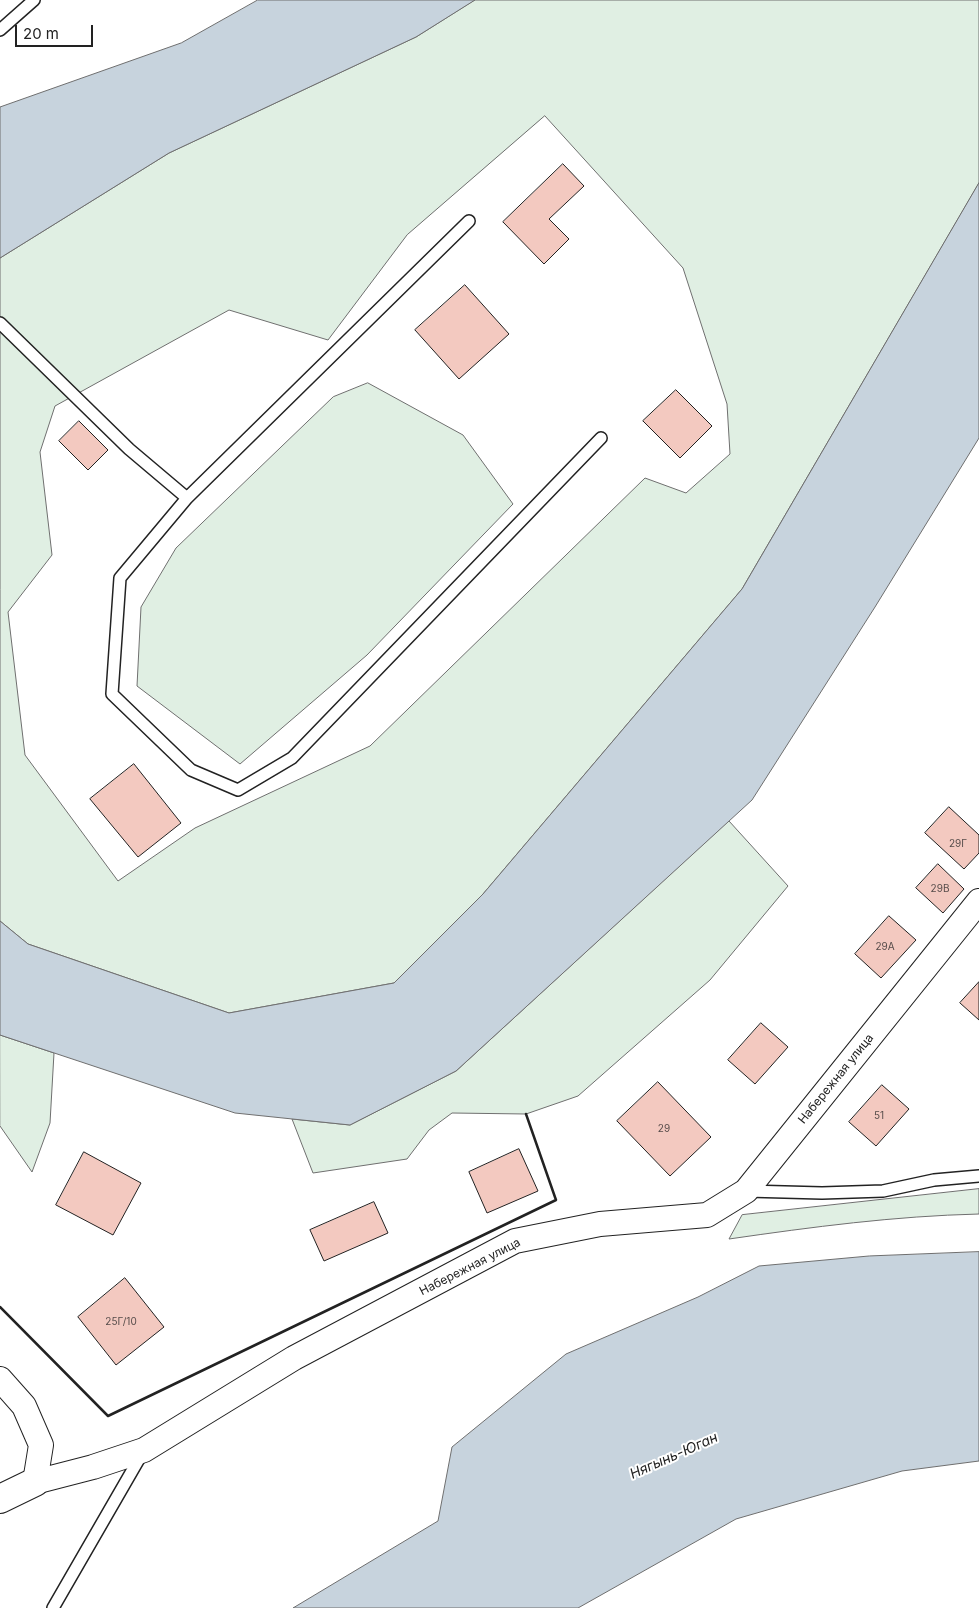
<!DOCTYPE html>
<meta charset="utf-8">
<style>
body{margin:0}
#map{position:relative;width:979px;height:1608px;overflow:hidden;background:#fff;font-family:Inter,sans-serif}
canvas{display:block}
.scale{position:absolute;left:15px;top:25px;width:78px;height:22px;box-sizing:border-box;border:2px solid #222;border-top:0;padding-left:6px;font-size:15px;line-height:18px;white-space:nowrap;color:#222;-webkit-text-stroke:4px #fff;paint-order:stroke}
</style>
<div id="map">
<canvas width="979" height="1608"></canvas>
<div class="scale">20 m</div>
</div>
<script>
const ctx = document.querySelector('canvas').getContext('2d');
ctx.lineJoin = 'round';
function fillPath(path, color) { ctx.fillStyle = color; ctx.fill(path, 'evenodd'); }
function stroke(path, color, width, dash) { ctx.strokeStyle = color; ctx.lineWidth = width; ctx.lineCap = dash ? 'butt' : 'round'; ctx.setLineDash(dash || []); ctx.stroke(path); }
function write(font, color, halo, rows, align = 'center') {
  ctx.font = font + ' Inter,sans-serif'; ctx.lineWidth = 4; ctx.setLineDash([]); ctx.textBaseline = 'middle'; ctx.strokeStyle = halo; ctx.fillStyle = color; for (const [text, x, y, turn = 0] of rows) {
    ctx.save(); ctx.translate(x, y); ctx.rotate((+turn || 0) * Math.PI / 180); ctx.textAlign = isNaN(turn) ? turn : align; if (halo) ctx.strokeText(text, 0, 0); ctx.fillText(text, 0, 0); ctx.restore();
  }
}
const green = new Path2D(`
 M475,0H979V183L742,589L483,894L394,983L229,1013L28,944L0,921V258L169,153L416,37ZM545,116L683,268L727,404L730,454L686,493L645,478L370,746L195,828L118,881L25,755L8,612L52,555L40,452L55,406L229,310L328,340L407,235Z
 M368,383L463,435L513,504L367,655L240,764L137,686L141,607L176,548L333,397Z
 M729,821L788,886L710,980L578,1096L526,1114L452,1113L429,1130L407,1159L313,1173L292,1119L350,1125L456,1071Z
 M0,1035L54,1053L50,1123L32,1172L0,1126Z
 M979,1189V1214C895,1216 812,1227 729,1239L742,1215Z`);
const water = new Path2D(`
 M258,0H475L416,37L169,153L0,258V107L181,43Z
 M979,183V438L875,607L752,800L456,1071L350,1125L235,1113L0,1035V921L28,944L229,1013L394,983L483,894L742,589Z
 M979,1252V1461L902,1471L736,1519L578,1608H293L438,1521L452,1447L566,1354L698,1297L759,1266L869,1256Z`);
const building = new Path2D(`
 M563,164L584,186L549,219L569,239L544,264L503,222Z
 M465,285L509,334L459,379L415,330Z
 M676,390L712,426L680,458L643,421Z
 M79,421L108,450L88,470L59,441Z
 M134,764L181,823L138,857L90,799Z
 M949,807L979,835V853L964,869L925,833Z
 M938,864L964,889L943,913L916,888Z
 M889,916L916,940L881,978L855,954Z
 M979,982V1020L960,1003Z
 M761,1023L788,1047L755,1084L728,1060Z
 M658,1082L711,1137L670,1176L617,1121Z
 M882,1085L909,1109L876,1146L849,1122Z
 M519,1149L538,1191L487,1213L469,1172Z
 M84,1152L141,1183L113,1235L56,1205Z
 M374,1202L388,1233L324,1261L310,1230Z
 M125,1278L164,1327L116,1365L78,1317Z`);
const lane = new Path2D(`
 M0,30L34,0
 M0,323L129,449L187,498L469,221
 M187,498L120,578L112,694L191,770L238,790L292,758L601,438
 M747,1191L822,1193L883,1191L934,1180L979,1176
 M53,1608L143,1452`);
const street = new Path2D(`
 M0,1379L24,1406L41,1445L35,1482L93,1467L144,1450L294,1358L515,1241L600,1224L707,1215L746,1191L979,901`);
const secondary = new Path2D(`
 M0,1499L35,1482`);
const wall = new Path2D(`
 M0,1307L108,1416L556,1200L526,1114`);
const numberNames = [
 ["29Г",958,844],
 ["29В",940,889],
 ["29А",885,947],
 ["51",879,1116],
 ["29",664,1129],
 ["25Г/10",121,1322]
];
const streetNames = [
 ["Набережная улица",836,1079,-51],
 ["Набережная улица",470,1267,-27]
];
const waterNames = [
 ["Нягынь-Юган",674,1456,-24]
];
fillPath(green, '#e0efe3');
stroke(green, '#6f6f6f', 1);
fillPath(water, '#c7d3dd');
stroke(water, '#6f6f6f', 1);
fillPath(building, '#f3c9c0');
stroke(building, '#222', 1);
stroke(lane, '#222', 14);
stroke(street, '#222', 26);
stroke(secondary, '#222', 30);
stroke(lane, '#fff', 11);
stroke(street, '#fff', 24);
stroke(secondary, '#fff', 28);
stroke(wall, '#222', 2.5);
write('10px', '#564c4a', null, numberNames);
write('12px', '#222', '#fff', streetNames);
write('italic 14px', '#222', '#fff', waterNames);
</script>
